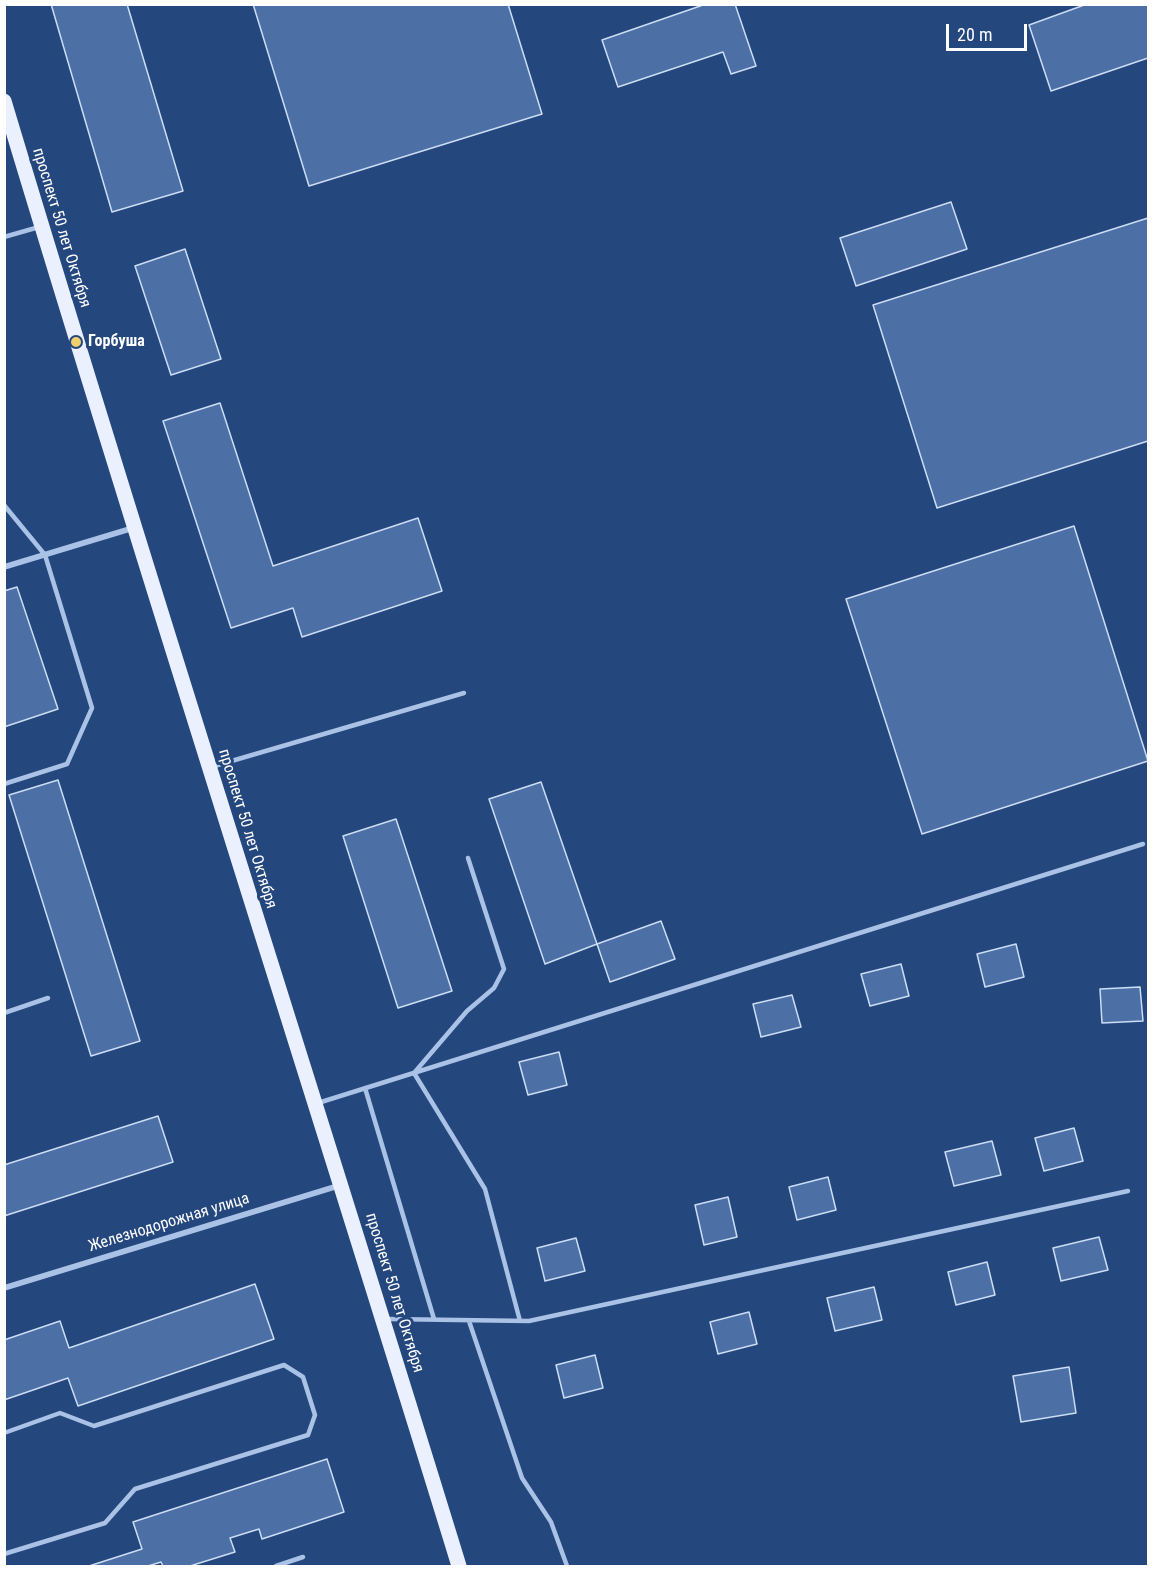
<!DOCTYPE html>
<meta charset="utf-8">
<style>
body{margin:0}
#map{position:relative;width:1153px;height:1571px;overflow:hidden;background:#24477e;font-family:"Roboto Condensed",sans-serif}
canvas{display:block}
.frame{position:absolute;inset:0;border:6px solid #fff;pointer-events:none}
.scale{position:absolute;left:946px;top:24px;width:81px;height:27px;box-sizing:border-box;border:3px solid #fff;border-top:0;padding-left:8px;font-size:18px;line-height:21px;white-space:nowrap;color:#fff;-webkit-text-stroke:4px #24477e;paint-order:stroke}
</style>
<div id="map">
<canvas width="1153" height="1571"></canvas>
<div class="frame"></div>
<div class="scale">20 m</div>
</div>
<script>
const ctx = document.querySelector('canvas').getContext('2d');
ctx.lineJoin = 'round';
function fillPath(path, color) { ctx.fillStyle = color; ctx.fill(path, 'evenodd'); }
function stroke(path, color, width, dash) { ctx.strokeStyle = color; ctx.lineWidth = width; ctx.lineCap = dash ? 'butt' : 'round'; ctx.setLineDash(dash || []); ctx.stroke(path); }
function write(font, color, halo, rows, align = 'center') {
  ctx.font = font + ' "Roboto Condensed",sans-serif'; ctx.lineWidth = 6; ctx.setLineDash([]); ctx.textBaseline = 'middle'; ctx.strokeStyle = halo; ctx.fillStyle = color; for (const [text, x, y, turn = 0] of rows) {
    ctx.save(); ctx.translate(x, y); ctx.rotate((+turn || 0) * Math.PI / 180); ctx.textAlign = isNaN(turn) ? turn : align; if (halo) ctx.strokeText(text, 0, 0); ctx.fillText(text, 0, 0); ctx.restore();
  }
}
const building = new Path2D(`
 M51,4H127L183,191L112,212Z
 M253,4H508L542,114L309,186Z
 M706,4H735L756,66L731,74L723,52L618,87L602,40Z
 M1087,4H1148V58L1051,91L1029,25Z
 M951,202L967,249L856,286L840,238Z
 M1148,218V441L937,508L873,305Z
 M185,249L221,359L171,375L135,266Z
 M220,403L273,566L418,518L442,591L302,637L293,608L231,628L163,421Z
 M1074,526L1148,761L922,834L846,599Z
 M17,587L58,709L4,727V591Z
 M58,780L140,1041L91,1056L9,795Z
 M541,782L597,944L545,964L489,799Z
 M396,819L452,991L398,1008L343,836Z
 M661,921L675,959L610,982L597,944Z
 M1016,944L1024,977L985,987L977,954Z
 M901,964L909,996L870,1006L861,974Z
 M1140,987L1143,1021L1102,1023L1100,989Z
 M792,995L801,1027L761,1037L753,1004Z
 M559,1052L567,1085L528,1095L519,1062Z
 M158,1116L173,1162L4,1216V1165Z
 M1074,1128L1083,1161L1044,1171L1035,1138Z
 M992,1141L1001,1175L954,1186L945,1152Z
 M828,1177L836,1210L797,1220L789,1187Z
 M728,1197L737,1237L704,1245L695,1205Z
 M1099,1237L1108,1270L1061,1281L1053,1248Z
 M576,1238L585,1271L545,1281L537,1248Z
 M987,1262L995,1295L956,1305L948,1272Z
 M255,1284L274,1339L78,1406L68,1378L4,1400V1340L60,1321L69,1348Z
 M874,1287L882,1320L835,1331L827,1298Z
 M749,1312L757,1344L718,1354L710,1322Z
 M595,1355L603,1388L564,1398L556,1365Z
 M1069,1367L1076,1413L1021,1422L1013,1376Z
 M327,1459L344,1512L262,1539L259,1529L230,1538L235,1552L190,1566H163L161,1562L148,1566H89L142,1549L133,1522Z`);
const lane = new Path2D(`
 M4,237L39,227
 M4,505L45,555L92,708L67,764L4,784
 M211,767L464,693
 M468,858L504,969L494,988L467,1011L414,1073L485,1189L520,1321
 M4,1013L48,998
 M365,1088L434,1319
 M318,1103L1143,844
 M386,1319L529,1321L1128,1191
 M469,1321L522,1478L551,1522L567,1566
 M4,1433L60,1413L94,1426L284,1365L303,1377L315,1415L308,1435L135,1489L105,1523L4,1554
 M276,1566L303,1557`);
const street = new Path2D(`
 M4,567L133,528
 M4,1288L341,1185`);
const primary = new Path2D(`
 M4,101C151,591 309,1078 459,1566`);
const markers = [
 [76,342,6,"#f0d06d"]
];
const streetNames = [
 ["проспект 50 лет Октября",61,228,73],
 ["проспект 50 лет Октября",247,829,73],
 ["Железнодорожная улица",169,1223,-17],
 ["проспект 50 лет Октября",394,1293,73]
];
const poiNames = [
 ["Горбуша",88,342]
];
fillPath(building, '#4c70a6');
stroke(building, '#ccddf5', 1.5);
stroke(lane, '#a9c2e6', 4.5);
stroke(street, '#a9c2e6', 6);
stroke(primary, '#eaf0fd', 15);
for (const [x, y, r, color] of markers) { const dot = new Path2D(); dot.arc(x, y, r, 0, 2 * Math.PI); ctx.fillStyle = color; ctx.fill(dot); stroke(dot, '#24477e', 2); }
write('16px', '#fff', '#24477e', streetNames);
write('bold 16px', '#fff', '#24477e', poiNames, 'left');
</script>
